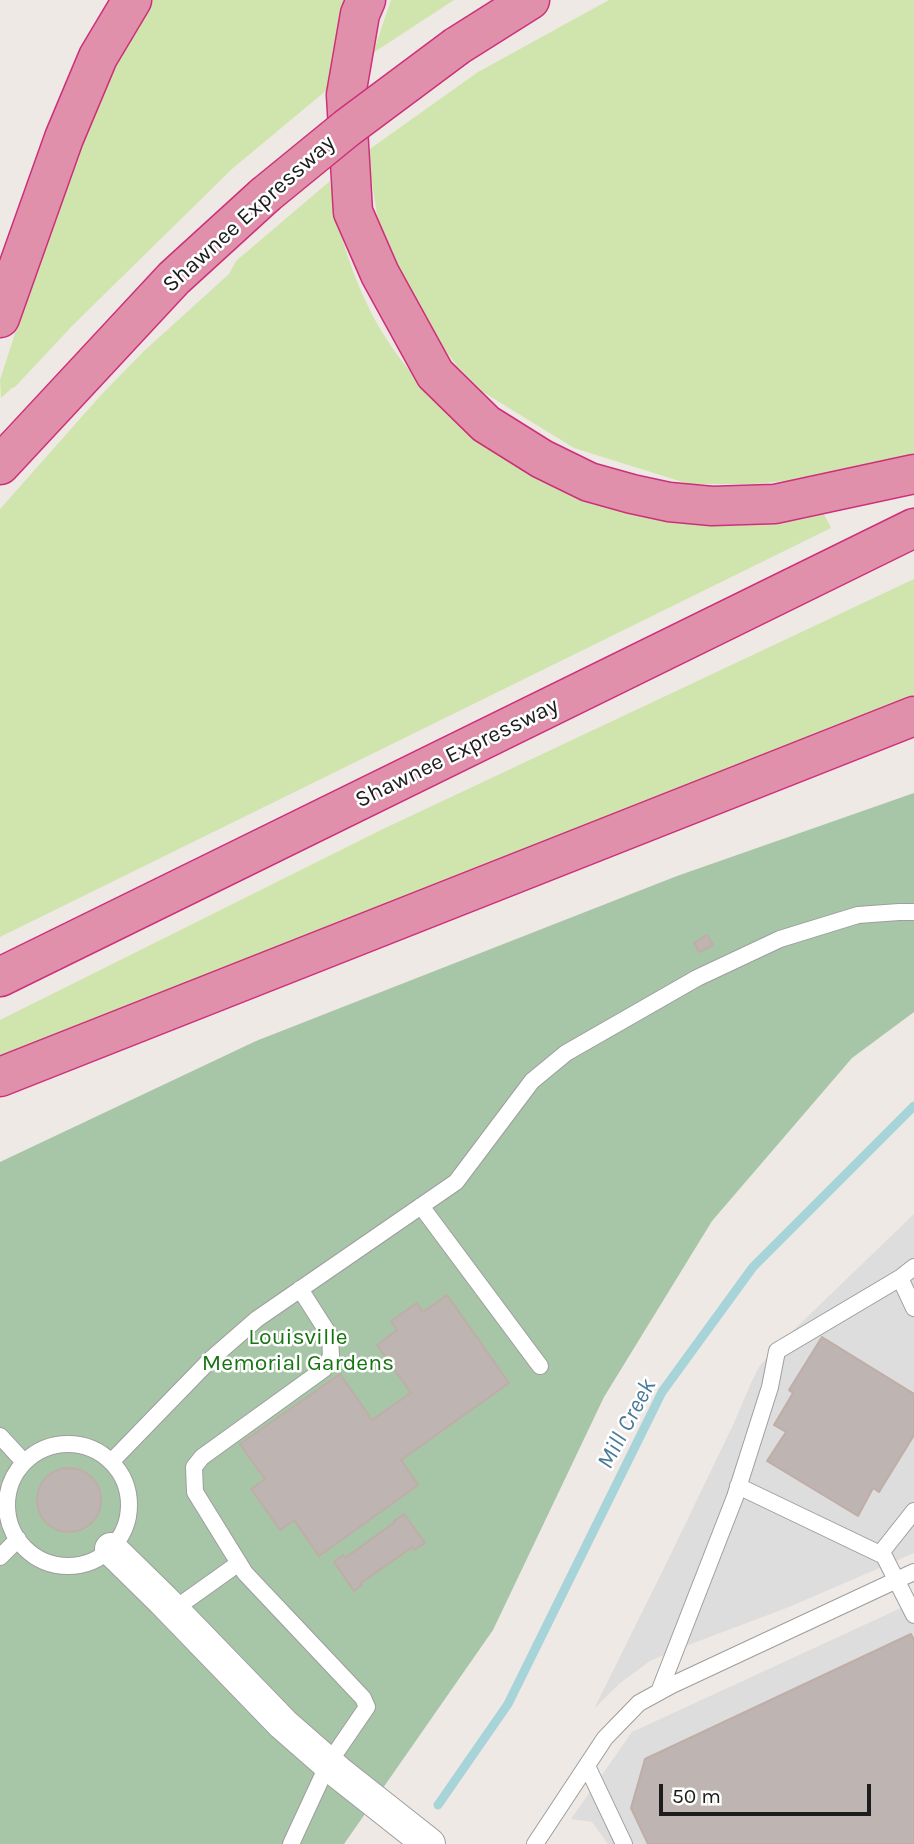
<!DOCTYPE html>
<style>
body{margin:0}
#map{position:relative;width:914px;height:1844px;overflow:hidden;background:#eee9e4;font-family:Karla,sans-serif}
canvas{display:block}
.scale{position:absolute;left:659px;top:1784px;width:212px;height:32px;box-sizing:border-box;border:4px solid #1d1d1d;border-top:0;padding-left:9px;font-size:21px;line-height:24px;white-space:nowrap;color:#1d1d1d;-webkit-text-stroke:5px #fff;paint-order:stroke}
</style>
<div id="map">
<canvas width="914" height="1844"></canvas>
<div class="scale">50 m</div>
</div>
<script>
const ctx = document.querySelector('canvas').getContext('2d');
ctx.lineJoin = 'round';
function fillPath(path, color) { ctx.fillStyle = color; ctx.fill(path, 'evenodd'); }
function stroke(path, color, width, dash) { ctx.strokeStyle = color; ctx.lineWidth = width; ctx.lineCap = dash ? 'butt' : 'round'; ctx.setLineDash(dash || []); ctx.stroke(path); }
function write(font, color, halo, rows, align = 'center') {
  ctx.font = font + ' Karla,sans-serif'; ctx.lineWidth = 5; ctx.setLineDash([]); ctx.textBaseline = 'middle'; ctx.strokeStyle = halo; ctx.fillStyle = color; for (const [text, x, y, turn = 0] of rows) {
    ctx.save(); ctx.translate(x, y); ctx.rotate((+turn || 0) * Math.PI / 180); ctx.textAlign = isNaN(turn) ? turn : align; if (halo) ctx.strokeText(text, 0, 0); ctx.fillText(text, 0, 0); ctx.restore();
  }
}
const grass = new Path2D(`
 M148,0H347L332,55L328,89L232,169L72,326L15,387L12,388L1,398L0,380L74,150L91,103Z
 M391,0H454L373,53Z
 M609,0H914V454L817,478L754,484H689L574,448L483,392L457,366L436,338L403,281L378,221L367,151L478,72Z
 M330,181C336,222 348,264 366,302C382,337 406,369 433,397C445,409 456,423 470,434C562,512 707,544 824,514L831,528L0,937V509L101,395L144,351L229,274L236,261Z
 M914,579V700L0,1059V1020L381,830Z`);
const cemetery = new Path2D(`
 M914,793V1012L852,1058L712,1221L604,1397L493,1630L344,1844H0V1162L256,1041L677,876Z`);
const parking = new Path2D(`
 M914,1214V1553L789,1607L683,1647L650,1661L620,1683L594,1709L666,1564L734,1423L751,1383L759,1367L774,1349Z
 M914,1602V1844H608L592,1822L571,1819L632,1732Z`);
const stream = new Path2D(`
 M438,1805L508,1704L662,1392L753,1267L914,1106`);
const building = new Path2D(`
 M707,935L713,945L699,952L694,943Z
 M447,1295L509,1383L401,1460L418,1485L319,1556L294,1520L280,1530L251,1489L265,1479L240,1444L340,1374L372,1420L411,1393L377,1345L397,1330L391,1321L417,1303L423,1312Z
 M822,1337L914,1394V1435L879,1492L873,1488L858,1516L767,1461L786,1432L774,1425L793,1393L789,1390Z
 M37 1500a32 32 0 1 1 64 0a32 32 0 1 1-64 0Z
 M404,1514L425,1543L414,1550L412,1547L361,1583L362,1585L354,1591L334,1562L343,1555L345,1558L395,1522L394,1521Z
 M911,1634L914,1640V1844H648L631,1808L645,1759Z`);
const lane = new Path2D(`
 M421,1206L540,1366
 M900,1278L914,1308
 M0,1436L24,1462
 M7 1505a61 61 0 1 1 122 0a61 61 0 1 1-122 0Z
 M111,1462L211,1359L257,1319L456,1182L532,1081L566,1053L697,978L780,939L858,915L899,912H914
 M738,1486L880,1554L914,1511
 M882,1552L914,1615
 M0,1557L18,1539
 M173,1610L239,1563
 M659,1692L735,1497L770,1387L777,1351L900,1278L914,1267
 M587,1766L624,1844
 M291,1844L328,1764L367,1707L363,1698L245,1573L195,1492L194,1467L202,1457L324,1369L331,1356L330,1336L300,1289
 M535,1844L605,1738L639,1703L672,1685L914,1572`);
const street = new Path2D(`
 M111,1549L163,1600L283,1724L339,1773L429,1844`);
const highway = new Path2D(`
 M366,0L360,14L346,95L353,212L380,274L435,374L486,424L542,459L589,482L632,494L669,502L712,506L775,504L914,474
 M457,46L530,0
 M0,318L64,138L98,57L132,0
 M0,465L174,278L265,195
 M0,977L914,528
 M0,1077L914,716`);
const highwayBridge = new Path2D(`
 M265,195L347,128L457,46`);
const streetNames = [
 ["Shawnee Expressway",249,214,-42],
 ["Shawnee Expressway",457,753,-26]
];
const parkNames = [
 ["Louisville",298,1337],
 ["Memorial Gardens",298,1363]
];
const waterNames = [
 ["Mill Creek",627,1424,-62]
];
fillPath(grass, '#d0e5ad');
fillPath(cemetery, '#a7c5a7');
fillPath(parking, '#ddd');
stroke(stream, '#a7d4d9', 9);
fillPath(building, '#beb4b1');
stroke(building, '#bfaea7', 2);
stroke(lane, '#9e9e9e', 18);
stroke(street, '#9e9e9e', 34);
stroke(highway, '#ce2f7b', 41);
stroke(lane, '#fff', 16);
stroke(street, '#fff', 32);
stroke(highway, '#e090aa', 38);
stroke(highwayBridge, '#ce2f7b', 41, []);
stroke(highwayBridge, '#e090aa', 38);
write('23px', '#1d1d1d', '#fff', streetNames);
write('23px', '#187413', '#fff', parkNames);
write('italic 24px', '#4a7b98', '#fff', waterNames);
</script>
